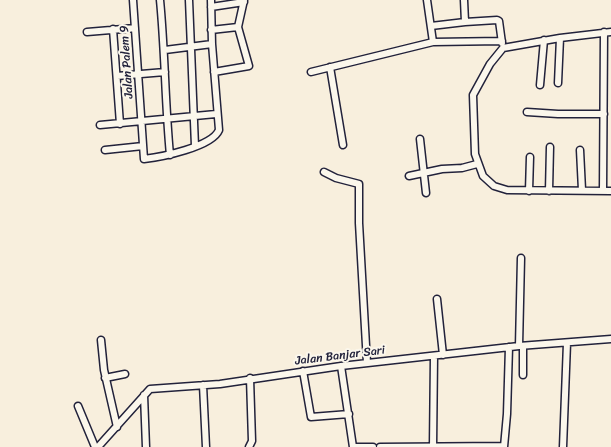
<!DOCTYPE html>
<style>
body{margin:0}
canvas{display:block;background:#f8efdd}
</style>
<canvas width="611" height="447"></canvas>
<script>
const ctx = document.querySelector('canvas').getContext('2d');
ctx.lineJoin = 'round';
function stroke(path, color, width, dash) { ctx.strokeStyle = color; ctx.lineWidth = width; ctx.lineCap = dash ? 'butt' : 'round'; ctx.setLineDash(dash || []); ctx.stroke(path); }
function write(font, color, halo, rows, align = 'center') {
  ctx.font = font + ' Sriracha,sans-serif'; ctx.lineWidth = 4; ctx.setLineDash([]); ctx.textBaseline = 'middle'; ctx.strokeStyle = halo; ctx.fillStyle = color; for (const [text, x, y, turn = 0] of rows) {
    ctx.save(); ctx.translate(x, y); ctx.rotate((+turn || 0) * Math.PI / 180); ctx.textAlign = isNaN(turn) ? turn : align; if (halo) ctx.strokeText(text, 0, 0); ctx.fillText(text, 0, 0); ctx.restore();
  }
}
const minor = new Path2D(`
 M133,0L144,159C161,157 212,147 219,130L212,44L165,50
 M160,0C165,51 165,103 170,155
 M189,0L195,146
 M211,0L212,44
 M427,0L433,42
 M464,0L465,22L497,20L499,21L502,43
 M211,7L244,2
 M431,26L465,22
 M113,29L120,124
 M211,30L238,27L244,0
 M87,32L135,28
 M611,32L560,38L503,48L490,64L473,95L475,154L483,176L494,186L507,190L611,191
 M330,67L343,145
 M214,72L249,66L238,27
 M311,72L433,42L502,41
 M117,76L165,72
 M558,83L560,38
 M540,85L544,40
 M527,112L558,114H604
 M100,125L216,114
 M420,139L426,193
 M105,150L143,146
 M580,150L582,190
 M324,172L336,178L359,184V223L367,363
 M409,176L442,169L462,168L477,164
 M529,191L530,157
 M549,191L550,147
 M603,191L604,32
 M437,299L443,355
 M101,340L104,370L117,427
 M519,346L521,258
 M523,346V375
 M341,366L353,447
 M303,371L311,417L349,414
 M105,378L125,374
 M203,385L206,447
 M144,395L146,447
 M78,406L95,447
 M98,447L150,389L220,384L341,366L519,346L611,339
 M249,447L252,441L250,378
 M353,447H373
 M380,447L504,446
 M433,447L434,356
 M504,447L507,414L509,347
 M563,447L567,343`);
const streetNames = [
 ["Jalan Palem 9",127,62,-94],
 ["Jalan Banjar Sari",340,356,-7]
];
stroke(minor, '#22223b', 9);
stroke(minor, '#fbf7ec', 6);
write('12px', '#22223b', '#fbf7ec', streetNames);
</script>
